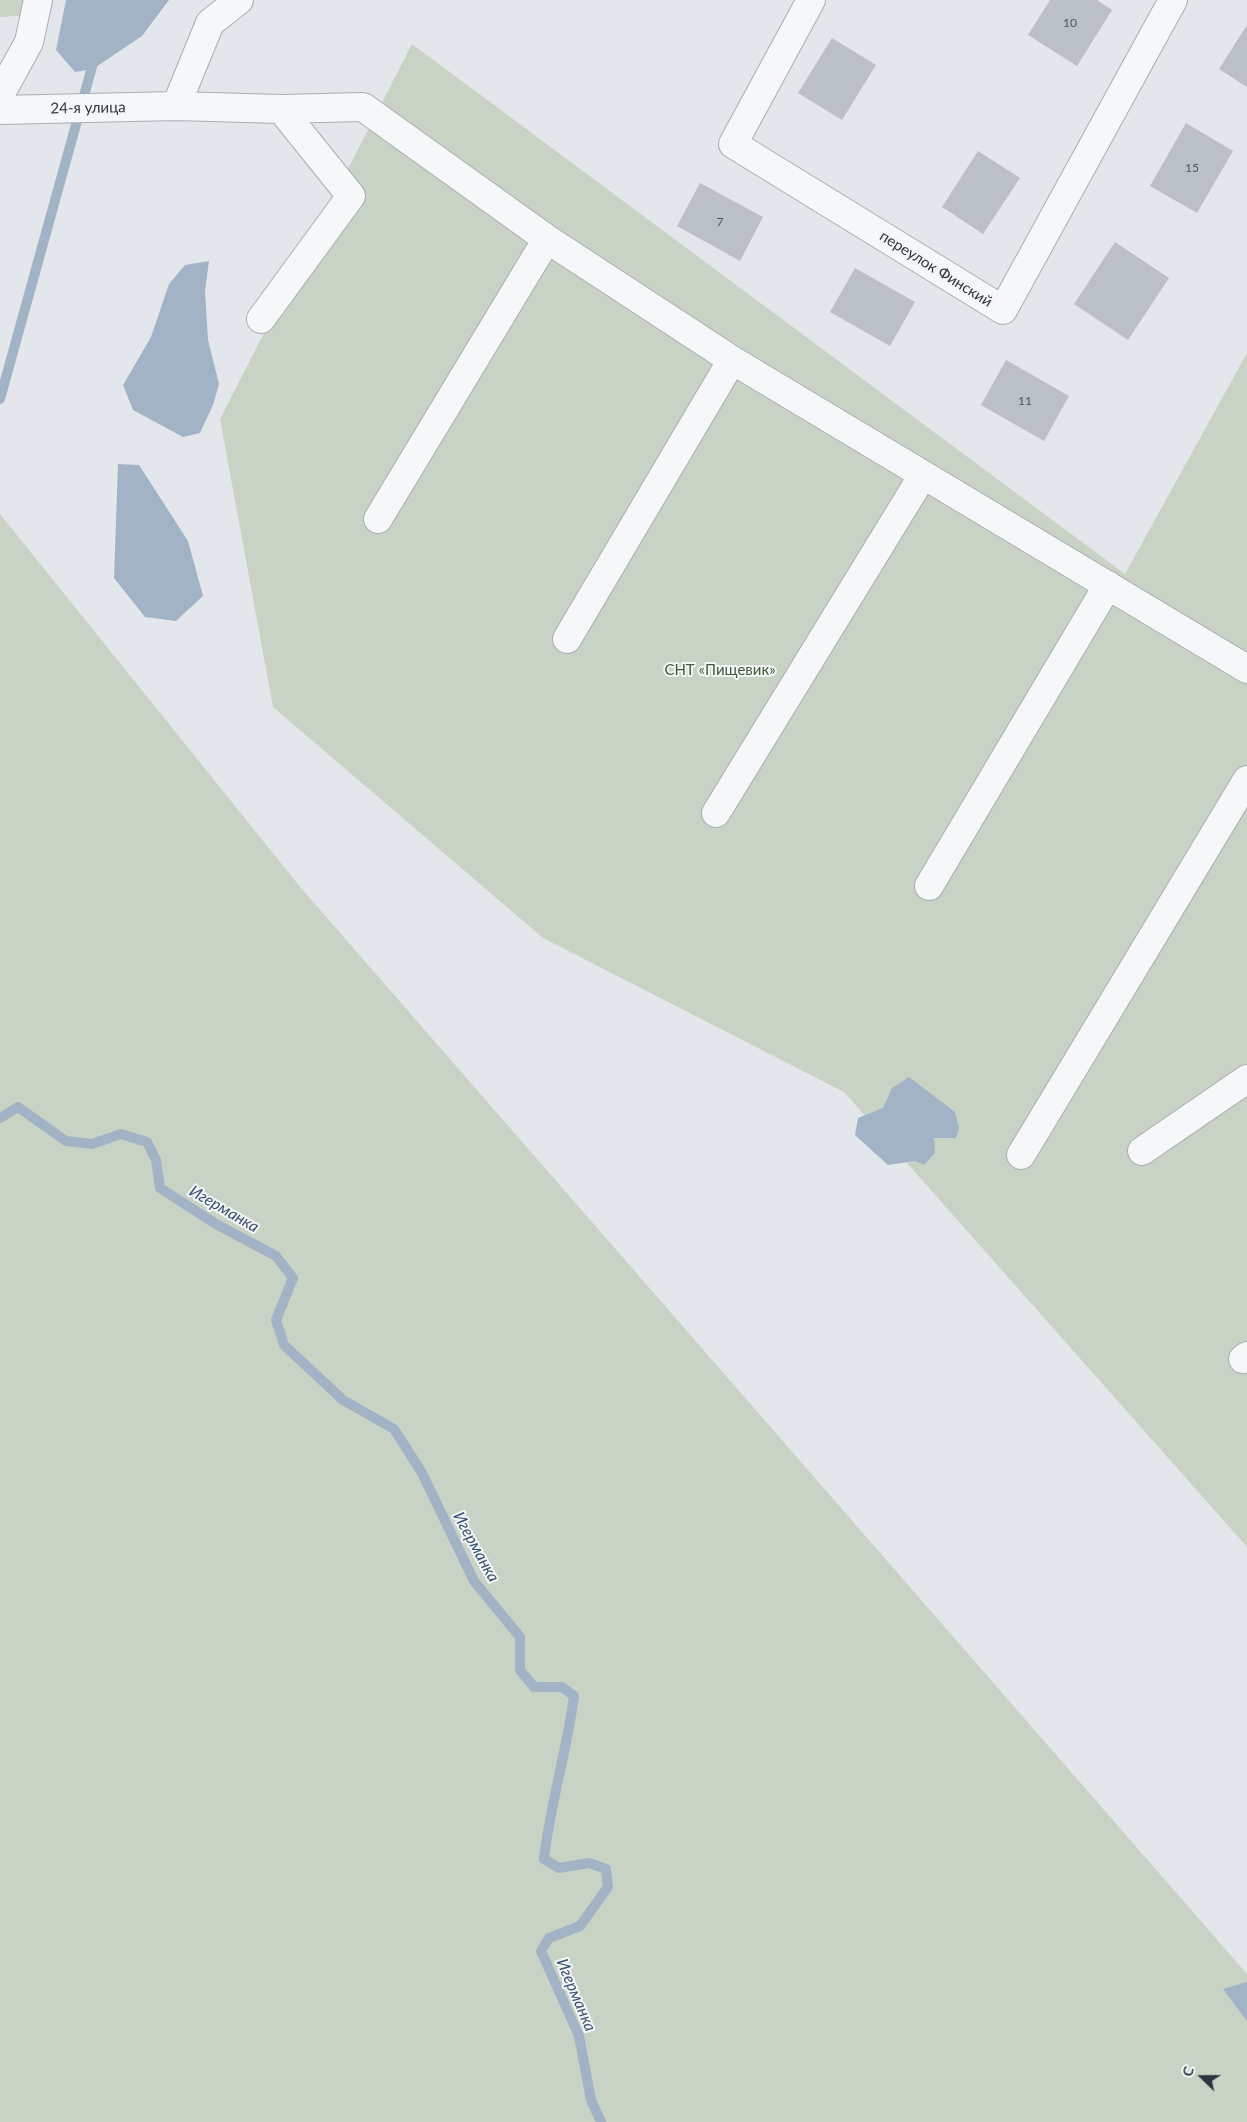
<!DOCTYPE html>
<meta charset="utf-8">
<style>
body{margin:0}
#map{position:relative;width:1247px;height:2122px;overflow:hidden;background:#e3e6ea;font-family:Lato,sans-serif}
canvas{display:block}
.north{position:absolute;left:1177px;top:2052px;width:50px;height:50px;-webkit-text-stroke:4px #f3f5f7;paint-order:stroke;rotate:292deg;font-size:14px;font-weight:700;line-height:20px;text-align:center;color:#2d3441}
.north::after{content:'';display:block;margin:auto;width:18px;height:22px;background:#2d3441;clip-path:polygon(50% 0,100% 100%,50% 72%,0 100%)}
</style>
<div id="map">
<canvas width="1247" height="2122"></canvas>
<div class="north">С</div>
</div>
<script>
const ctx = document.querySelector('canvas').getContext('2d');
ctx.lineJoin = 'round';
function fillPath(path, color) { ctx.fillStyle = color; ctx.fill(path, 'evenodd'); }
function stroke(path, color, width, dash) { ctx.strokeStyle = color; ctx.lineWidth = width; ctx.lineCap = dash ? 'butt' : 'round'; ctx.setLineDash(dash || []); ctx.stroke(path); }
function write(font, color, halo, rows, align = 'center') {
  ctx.font = font + ' Lato,sans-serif'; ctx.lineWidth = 4; ctx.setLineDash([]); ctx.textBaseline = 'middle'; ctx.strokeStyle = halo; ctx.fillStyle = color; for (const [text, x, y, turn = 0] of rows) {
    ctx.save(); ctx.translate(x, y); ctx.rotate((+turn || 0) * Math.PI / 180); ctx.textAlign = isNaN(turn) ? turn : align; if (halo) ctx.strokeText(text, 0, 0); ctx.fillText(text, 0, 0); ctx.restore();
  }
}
const green = new Path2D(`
 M0,0H39L29,15L0,17Z
 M412,44L1125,574L1247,353V1547L844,1092L543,938L273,707L220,419Z
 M0,514L301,888L1247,1974V2122H0Z`);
const water = new Path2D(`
 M66,0H169L142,36L93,69L75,72L56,50Z
 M209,261L205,291L208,340L219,384L213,405L200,433L183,437L133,410L123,385L151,337L169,284L185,265Z
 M118,464L139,465L188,541L203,596L176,621L145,617L114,578Z
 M909,1077L955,1112L959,1128L956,1138H934L935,1153L924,1165L915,1161L888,1165L855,1135L858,1118L883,1108L892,1088Z
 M1247,1982V2021L1223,1989Z`);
const stream = new Path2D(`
 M0,399L95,56
 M0,1118L18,1107L66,1141L92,1144L121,1134L147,1142L156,1160L160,1188L216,1224L276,1256L293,1278L276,1320L284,1345L343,1400L394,1429L422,1473L474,1581L520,1637V1670L534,1687H562L574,1696C567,1751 550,1804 544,1859L559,1868L589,1863L606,1869L608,1887L580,1926L549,1938L541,1951L579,2036L591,2100L601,2122`);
const building = new Path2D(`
 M1050,0H1097L1112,10L1077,66L1028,35Z
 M1247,25V87L1219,69Z
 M832,38L876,65L842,120L798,93Z
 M1186,123L1233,151L1197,213L1150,186Z
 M978,151L1020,178L983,234L942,207Z
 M700,183L763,217L740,261L677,226Z
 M1115,242L1169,278L1128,340L1074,304Z
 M855,268L915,302L890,346L830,312Z
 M1006,360L1069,396L1044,441L981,405Z`);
const minor = new Path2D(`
 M811,0L733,144L1003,310L1173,0
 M0,95L29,42L38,0
 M176,106L210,23L239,0
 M0,110L176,106L281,109L363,107L547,239L732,360L1247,669
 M261,319L351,196L281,109
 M378,519L547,239
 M567,639L732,360
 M716,813L923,475
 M929,886L1108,585
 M1142,1151L1247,1079
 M1021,1155L1247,780
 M1243,1359L1247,1356`);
const numberNames = [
 ["10",1070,23],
 ["15",1192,168],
 ["7",720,222],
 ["11",1025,401]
];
const streetNames = [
 ["24-я улица",88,108,-1],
 ["переулок Финский",936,269,32]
];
const parkNames = [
 ["СНТ «Пищевик»",720,670]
];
const waterNames = [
 ["Игерманка",224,1209,30],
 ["Игерманка",476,1547,61],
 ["Игерманка",576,1995,67]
];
fillPath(green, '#c9d3c5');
fillPath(water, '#a2b3c6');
stroke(stream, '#a2b3c6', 10);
fillPath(building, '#bbbfc6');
stroke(minor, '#a9adb4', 30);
stroke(minor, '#f6f7f9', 28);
write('12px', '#505762', null, numberNames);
write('15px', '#2d3441', '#f3f5f7', streetNames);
write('15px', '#415b3b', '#f3f5f7', parkNames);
write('italic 16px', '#3b5270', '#f3f5f7', waterNames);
</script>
